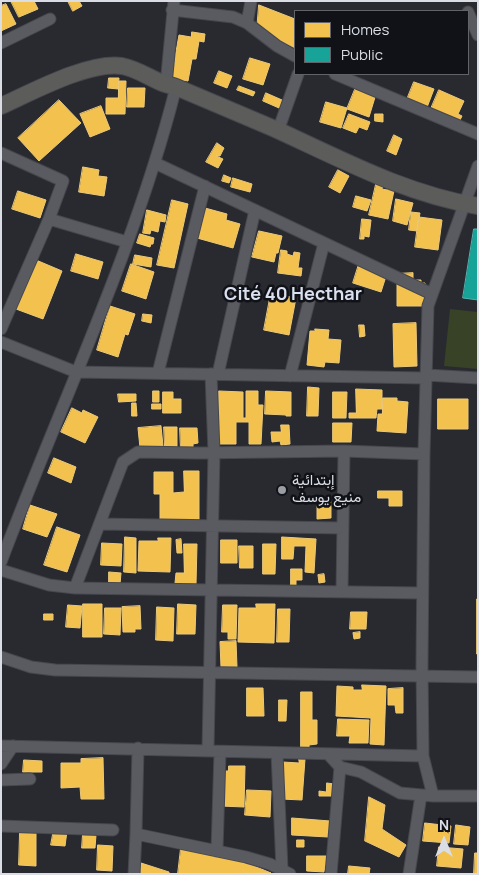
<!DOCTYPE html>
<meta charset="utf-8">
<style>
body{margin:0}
#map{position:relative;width:479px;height:875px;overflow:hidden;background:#282a30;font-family:Manrope,sans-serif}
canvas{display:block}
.frame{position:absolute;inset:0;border:2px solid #dadde4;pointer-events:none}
.legend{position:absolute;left:294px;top:10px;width:175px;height:65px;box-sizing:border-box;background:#101217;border:1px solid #616369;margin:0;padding:6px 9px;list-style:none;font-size:15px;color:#dadde4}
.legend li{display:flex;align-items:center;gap:10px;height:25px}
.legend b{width:25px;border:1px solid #616369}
.north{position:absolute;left:419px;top:815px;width:50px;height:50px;-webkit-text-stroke:4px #101217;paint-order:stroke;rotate:0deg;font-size:14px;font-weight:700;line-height:20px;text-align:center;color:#dadde4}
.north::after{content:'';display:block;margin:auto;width:18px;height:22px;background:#dadde4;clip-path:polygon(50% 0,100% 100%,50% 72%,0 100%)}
</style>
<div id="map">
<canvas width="479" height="875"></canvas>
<div class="frame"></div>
<ul class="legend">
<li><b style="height:14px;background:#f2c14e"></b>Homes</li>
<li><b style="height:14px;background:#17a398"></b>Public</li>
</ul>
<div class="north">N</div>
</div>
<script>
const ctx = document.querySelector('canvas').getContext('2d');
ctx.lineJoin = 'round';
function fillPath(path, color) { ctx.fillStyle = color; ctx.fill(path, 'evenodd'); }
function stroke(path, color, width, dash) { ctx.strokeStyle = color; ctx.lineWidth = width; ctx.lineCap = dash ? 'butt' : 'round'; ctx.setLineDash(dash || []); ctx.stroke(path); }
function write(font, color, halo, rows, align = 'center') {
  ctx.font = font + ' Manrope,Vazirmatn,sans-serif'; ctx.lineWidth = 5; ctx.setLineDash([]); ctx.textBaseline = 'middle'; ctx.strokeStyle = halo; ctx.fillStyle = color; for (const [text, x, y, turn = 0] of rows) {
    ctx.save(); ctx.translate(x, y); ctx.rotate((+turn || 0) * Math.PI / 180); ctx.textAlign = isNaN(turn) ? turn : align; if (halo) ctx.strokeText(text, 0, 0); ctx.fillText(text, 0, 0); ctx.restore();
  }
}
const green = new Path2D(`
 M450,309L478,312V369L444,366Z`);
const homes = new Path2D(`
 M11,1H34L38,9L19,17Z
 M68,1H79L82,6L73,11Z
 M6,4L16,24L1,31V6Z
 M259,5L295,19V48L257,30Z
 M192,32L205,34L204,42L199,41L196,59H192L188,81L171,79L179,35L191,37Z
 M250,58L270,64L263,85L243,79Z
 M219,71L232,76L227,88L214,83Z
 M109,78H119L118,89L108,88Z
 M119,81H126L125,114H106V98H118Z
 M414,82L434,89L426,110L406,102Z
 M239,86L255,92L253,96L237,90Z
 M356,87L376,94L369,117L347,109Z
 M128,88H145L144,107H127Z
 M439,90L464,101L458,114L462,116L459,122L430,111Z
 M266,93L282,100L279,108L263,101Z
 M59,100L81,123L39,161L18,138Z
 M326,102L347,108L341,128L320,122Z
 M101,106L110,129L90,137L80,114Z
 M349,114L370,122L367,130L359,127L356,133L343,128Z
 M375,114H383V122L375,121Z
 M394,135L402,139L396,155L387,151Z
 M217,143L224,148L220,156H216L223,159L218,168L206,162Z
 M83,167L99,170L98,176L107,177L104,196L79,192Z
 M338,170L349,176L340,193L329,187Z
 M224,175L231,178L229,183L222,181Z
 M233,178L252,184L250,192L231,187Z
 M377,180L384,182L382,189L387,190L389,185L395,186L388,219L369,215Z
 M18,191L46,200L40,218L12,209Z
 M356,196L371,200L367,211L353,207Z
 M396,199L413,203L407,225L393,221Z
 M172,200L188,204L174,268L157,265Z
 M205,208L227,214L226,220L240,224L233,248L197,238Z
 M147,210L166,215L165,222L160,221L158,232L151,230L150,234L143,233Z
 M411,212L420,213L417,231L409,230Z
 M419,217L442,220L438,250L415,247Z
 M362,219L371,220L369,237L364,236V239H360Z
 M259,231L282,236L278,253H276L274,262L252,257Z
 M140,234L154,238L153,244H151L150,247L137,243Z
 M281,250L287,251V254L293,256L294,252L300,253L298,268H302L301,276L278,273Z
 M76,254L103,262L98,279L71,271Z
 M135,255L152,258L151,267L133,264Z
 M36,260L62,271L43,319L16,309Z
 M360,261L388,270L381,292L353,283Z
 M131,264L154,272L146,299L122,291Z
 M413,273V280H421V283H425L426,306H397V274Z
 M271,293L296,298L289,335L264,330Z
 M110,306L135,314L128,335L125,334L118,357L97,350Z
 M143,314L152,315L151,323L142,321Z
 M416,323L417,366L394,367L393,324Z
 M359,325H364L365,336L360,337Z
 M315,329L329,330L328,339L341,340L339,363L325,362L324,367L307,365L310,331H315Z
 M308,387L319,388L318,416H307Z
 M356,389L382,390V409H377L376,418H349V413H356Z
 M153,391H159V402H153Z
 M219,391L243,392V418H246V391H258V405H263L261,444H249V422H236V444H219Z
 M266,391L291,392V416H286V415L265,414Z
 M163,392H173V399H181V413H163Z
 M333,392H347L346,418H333Z
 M118,394H136V401L119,402Z
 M383,398H397V401L408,402L406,433L377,431L378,414H382Z
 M438,399H468V429H438Z
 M132,403H136L137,416H132Z
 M152,404H161V409H152Z
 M72,408L82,413L83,410L98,417L85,443L61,432Z
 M333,423H352L351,442H333Z
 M281,425H289L290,444L281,445L280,441L272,442L271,432H281Z
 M161,426L163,446L140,448L138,428Z
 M164,427H177V447H165Z
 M180,428H197L198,443L193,444V450L181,451Z
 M54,458L76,467L71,483L48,473Z
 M184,471H199V522H160V494H154V472H173V493L184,492Z
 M378,491H402V506H389V498H378Z
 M331,502V518L317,519V503Z
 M30,505L57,514L47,537L23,529Z
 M57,527L80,535L67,572L44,565Z
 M125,537L136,538V573L124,572Z
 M282,537L316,539L314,573L305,572L306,546H294L293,559H282Z
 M158,538H171L170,572L138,571L139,541H158Z
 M181,539L182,553H177L176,540Z
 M221,540H237V563H221Z
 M102,543L122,544L121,566L101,565Z
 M184,544H197L196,584L175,583L176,573H184Z
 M263,544H276L275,574H263Z
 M239,546H253V568H240Z
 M291,569H302V580H296V586H291Z
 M109,572L121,573L120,584H109Z
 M324,574L325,582L319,583L318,575Z
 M477,599H478V654H477Z
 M83,604H102V637H83Z
 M178,604L196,605L195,634H177Z
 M256,604H275L274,643L238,642L239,608H256Z
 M68,605L82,606L80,628L66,627Z
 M223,605H237L236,639H228V632H222Z
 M140,606L141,629H135V632H123L122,607Z
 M157,607L174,608L173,641L156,640Z
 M105,608H121L120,635L104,634Z
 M278,609H290L289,642H277Z
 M351,612H367L366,629H350Z
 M44,614H53V620H44Z
 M360,632V638L354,639L353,633Z
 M236,641L237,667H221L220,642Z
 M362,685L386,686L384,745L370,744L371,718L336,716L337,686L353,687V690H362Z
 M247,688H263L264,716H247Z
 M403,688V713H396L395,705H388V689Z
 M301,692H312V720H317V744L309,745V747H301Z
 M279,700H287L286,721H279Z
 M338,719L369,720L368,743H349L350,736H337Z
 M103,758L104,799H81L80,787L61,788V763H81V759Z
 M299,759H305L302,800L281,799L283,762L299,763Z
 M24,760L42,761V772H23Z
 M229,766H245L244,807L221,806L222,771H228Z
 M327,783L334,784L333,796H319V791L326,792Z
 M247,790L271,791L270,817L245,815Z
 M369,797L385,805L382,829L406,845L399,857L365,841Z
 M292,818L330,821L328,837L292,835Z
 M425,823L451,826L449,843L423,841Z
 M456,825L470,827L468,845L454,844Z
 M54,829L67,831L65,846L51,845Z
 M20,832L36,833V866L19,865Z
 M83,834L96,835L95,848H82Z
 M297,840H304V847H297Z
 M98,845L113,846L112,871L97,870Z
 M439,847L463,849L461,868L437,866Z
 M181,848L237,859L271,873L178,874Z
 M475,853H478V874H474Z
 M307,856H327L324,872L307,871Z
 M141,863L169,872V874H141Z
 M349,866L370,868L369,874H348Z`);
const public = new Path2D(`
 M474,229H478V300L463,298Z`);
const minor = new Path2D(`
 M172,10L233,17L247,23L277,46L295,56
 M468,12L478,35
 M247,23L251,1
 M1,43L50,19
 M335,74L478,134
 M166,85L174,1
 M278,131L298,74
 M1,153L63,181L49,219L1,329
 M155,163L432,294
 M478,166L428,306L424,454L422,665L423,756L433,796H478
 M49,219L127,242
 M1,342L76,372L426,378
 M158,373L205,186
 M218,374L255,210
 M426,375L478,378
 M290,376L324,243
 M100,524L343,528
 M1,562C60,405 135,250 176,87
 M1,570L49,585L75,588L422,593
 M75,588L123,462L138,452L196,453L344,451L424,454
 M342,592L344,451
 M1,657L31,667L55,670L478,677
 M1,746L423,756
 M208,750L214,452L211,374
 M277,753L282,869
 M329,755L340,767L361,772L400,793L433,796
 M1,764L13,746
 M1,780L30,779
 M1,826L113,830
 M136,834L246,857L270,864L290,874
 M217,851L220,752
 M134,874L136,834L138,748
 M331,874L340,767
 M409,874L421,795`);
const secondary = new Path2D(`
 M1,106C32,92 89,61 122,66C138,69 151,79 165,84C169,85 173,86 176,87C209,101 242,115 275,129C341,159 405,194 478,206`);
const markers = [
 [282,490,5,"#9c9ea5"]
];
const poiNames = [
 ["إبتدائية",292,481],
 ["منيع يوسف",292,498]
];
const quarterNames = [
 ["Cité 40 Hecthar",293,295]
];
fillPath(green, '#384226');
fillPath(homes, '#f2c14e');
stroke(homes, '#ebc97b', 1);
fillPath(public, '#17a398');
stroke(public, '#52b4af', 1);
stroke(minor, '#46474d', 13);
stroke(secondary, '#46474d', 18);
stroke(minor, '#5a5b60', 11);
stroke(secondary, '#5c5c5b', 16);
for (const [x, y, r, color] of markers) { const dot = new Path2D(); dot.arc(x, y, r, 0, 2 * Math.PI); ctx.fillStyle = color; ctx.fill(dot); stroke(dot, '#101217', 2); }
write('15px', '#dadde4', '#101217', poiNames, 'left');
write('bold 18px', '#dae0ef', '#101217', quarterNames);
</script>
